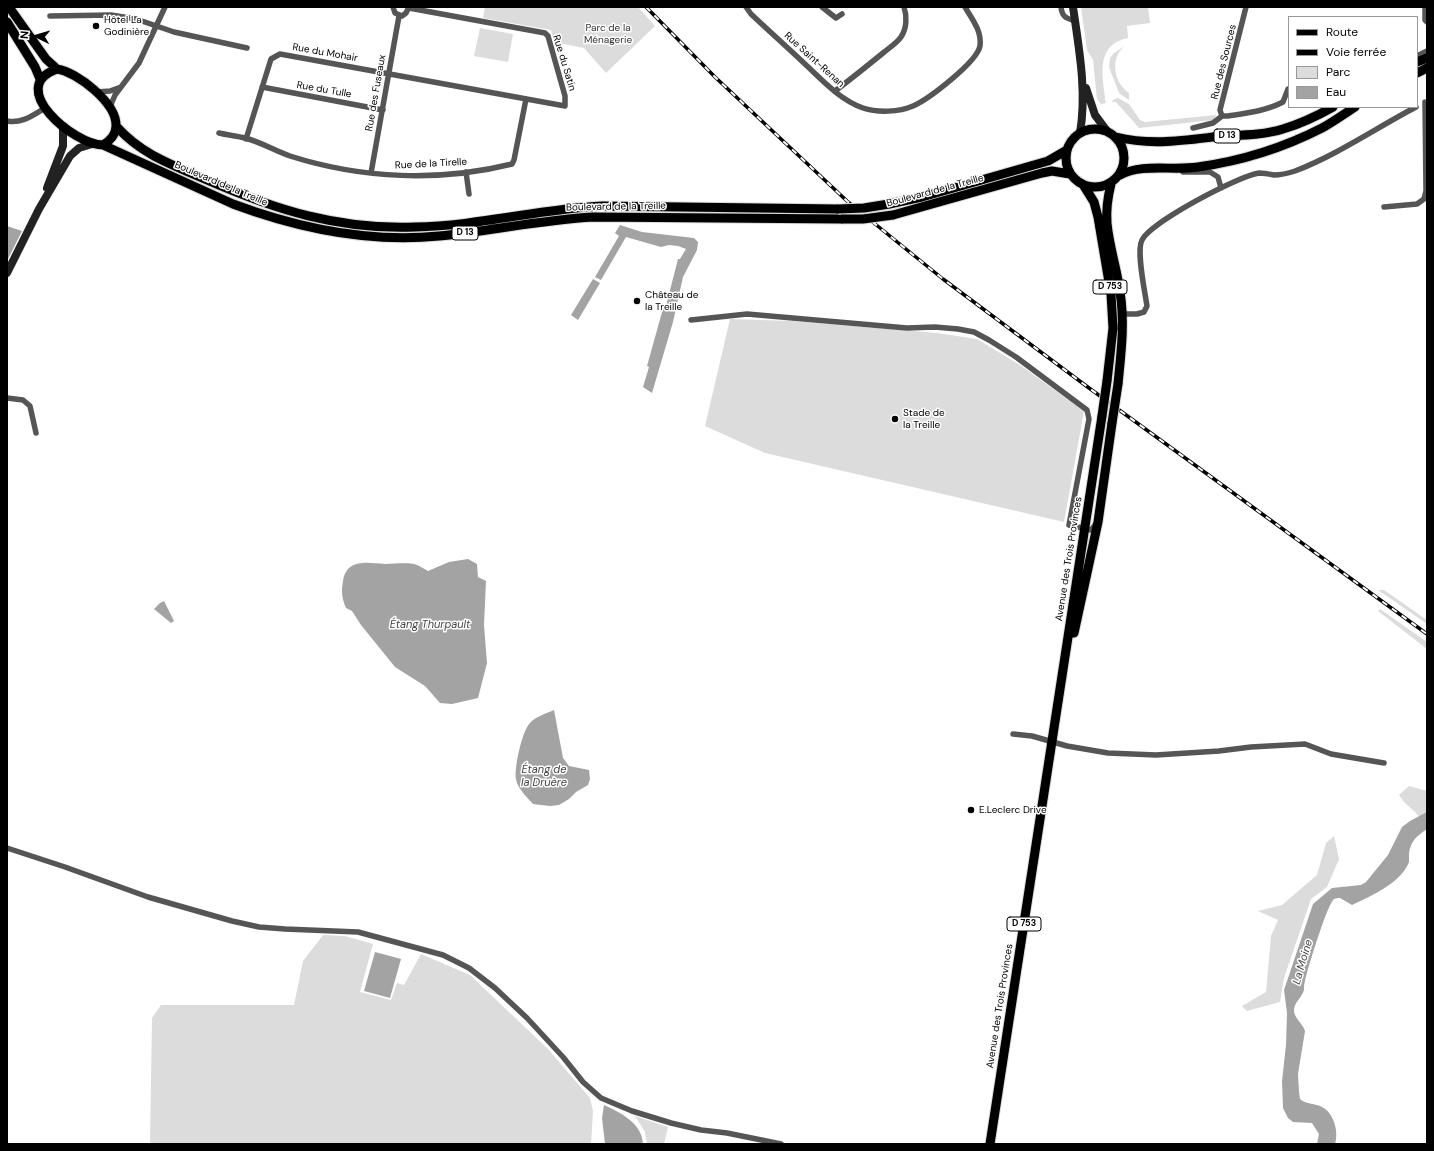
<!DOCTYPE html>
<meta charset="utf-8">
<style>
body{margin:0}
#map{position:relative;width:1434px;height:1151px;overflow:hidden;background:#fff;font-family:"DM Sans",sans-serif}
canvas{display:block}
.frame{position:absolute;inset:0;border:8px solid #000;pointer-events:none}
.legend{position:absolute;left:1288px;top:16px;width:130px;height:92px;box-sizing:border-box;background:#fff;border:1px solid #999;margin:0;padding:5px 7px;list-style:none;font-size:12px;color:#000}
.legend li{display:flex;align-items:center;gap:8px;height:20px}
.legend b{width:20px;border:1px solid #999}
.north{position:absolute;left:16px;top:16px;width:40px;height:40px;-webkit-text-stroke:3px #fff;paint-order:stroke;rotate:275deg;font-size:11px;font-weight:700;line-height:16px;text-align:center;color:#000}
.north::after{content:'';display:block;margin:auto;width:14px;height:18px;background:#000;clip-path:polygon(50% 0,100% 100%,50% 72%,0 100%)}
</style>
<div id="map">
<canvas width="1434" height="1151"></canvas>
<div class="frame"></div>
<ul class="legend">
<li><b style="height:5px;background:#000"></b>Route</li>
<li><b style="height:5px;background:#000"></b>Voie ferrée</li>
<li><b style="height:11px;background:#dcdcdc"></b>Parc</li>
<li><b style="height:11px;background:#a3a3a3"></b>Eau</li>
</ul>
<div class="north">N</div>
</div>
<script>
const ctx = document.querySelector('canvas').getContext('2d');
ctx.lineJoin = 'round';
function fillPath(path, color) { ctx.fillStyle = color; ctx.fill(path, 'evenodd'); }
function stroke(path, color, width, dash) { ctx.strokeStyle = color; ctx.lineWidth = width; ctx.lineCap = dash ? 'butt' : 'round'; ctx.setLineDash(dash || []); ctx.stroke(path); }
function write(font, color, halo, rows, align = 'center') {
  ctx.font = font + ' "DM Sans",sans-serif'; ctx.lineWidth = 3; ctx.setLineDash([]); ctx.textBaseline = 'middle'; ctx.strokeStyle = halo; ctx.fillStyle = color; for (const [text, x, y, turn = 0] of rows) {
    ctx.save(); ctx.translate(x, y); ctx.rotate((+turn || 0) * Math.PI / 180); ctx.textAlign = isNaN(turn) ? turn : align; if (halo) ctx.strokeText(text, 0, 0); ctx.fillText(text, 0, 0); ctx.restore();
  }
}
const green = new Path2D(`
 M485,7H638L655,26L606,73L584,48L554,42L551,30L483,18Z
 M1081,7H1148L1150,23L1127,26L1128,38C1094,45 1103,78 1106,103L1101,104L1097,99L1093,60L1087,50Z
 M480,28L513,34L508,62L474,56Z
 M1125,46C1109,58 1114,83 1129,93V100L1119,93L1109,67L1110,58L1114,53Z
 M1118,98L1129,104L1140,120L1145,122L1216,115L1214,120L1139,128L1116,102H1112L1113,100Z
 M730,319L792,321L937,333L977,339L1020,365L1084,411L1064,522L765,453L705,426Z
 M1378,590H1384L1427,620V624Z
 M1380,609L1427,642V649L1378,611Z
 M1409,786L1427,791V827L1415,812L1404,802L1399,795Z
 M1334,836L1339,859L1327,887L1311,899L1284,978L1280,1002L1247,1011L1242,1006L1266,992L1271,936L1278,920L1258,911L1282,905L1317,875L1326,843Z
 M323,935L345,936L373,944L360,992L391,1000L397,983L404,985L421,954L470,975L548,1049L590,1098L593,1111L591,1144H150L152,1018L161,1005H294L303,961Z
 M635,1116L668,1127L664,1144H647L645,1132Z`);
const water = new Path2D(`
 M620,225L642,232L694,238L698,242L697,250L683,277L673,322L652,393L643,387L649,367L647,366L664,305L666,306L678,259H680L686,249L678,246L669,245L661,247L626,237L601,280L595,277L619,236L615,233Z
 M7,226L22,231L7,261Z
 M593,279L600,283L578,320L571,315Z
 M468,559L477,564L478,577L486,581L484,625L487,663L478,698L452,704L440,703L425,686L395,667L361,625L352,611L346,608C342,599 341,591 343,581C347,558 367,563 385,564C395,564 408,562 417,565C420,566 424,569 428,571L449,562Z
 M164,601L174,621L171,623L154,609L160,603Z
 M554,710L563,758L569,766L589,770L590,779L588,785L576,792L569,799L559,805L550,806L533,804C527,797 517,788 516,779C514,768 522,731 530,723C535,717 547,713 554,710Z
 M1427,812V829C1417,836 1411,840 1409,853C1409,856 1409,860 1409,862C1401,883 1371,896 1352,905L1340,898C1338,898 1336,898 1334,899C1327,905 1308,968 1305,981C1304,984 1304,987 1304,990C1302,997 1295,1002 1294,1009C1293,1018 1303,1023 1305,1031L1298,1074L1299,1092L1300,1099C1307,1105 1315,1103 1322,1107C1334,1113 1339,1132 1335,1144H1317L1319,1134L1312,1123L1293,1122L1288,1118L1283,1108L1282,1081L1286,1045L1287,1013L1284,990L1313,904L1332,888L1361,885L1366,882L1388,855L1402,827L1410,821Z
 M375,952L401,959L390,998L364,991Z
 M604,1105C621,1113 642,1123 643,1144H605L602,1118Z`);
const street = new Path2D(`
 M393,7L395,13L402,16L406,13L409,7
 M746,7L751,14C769,31 787,47 805,64C822,80 840,100 863,108C878,113 899,112 913,106C929,99 977,62 980,46C982,31 972,19 965,7
 M822,7L836,18L842,14
 M1061,7C1062,17 1066,18 1075,21
 M1246,7L1220,110L1222,116H1228C1247,113 1266,111 1283,102L1288,89
 M1425,7V20L1427,22
 M50,16L111,15L136,19L174,32L247,48
 M1417,56L1427,51
 M262,87L383,110
 M835,91C851,79 867,66 883,53C889,48 897,43 901,37C907,28 907,16 904,7
 M96,92L110,91L121,87
 M110,107L115,95L139,63L165,7
 M7,121C22,124 33,115 45,108
 M1193,128L1213,123L1222,116
 M219,133C227,135 237,136 245,138C261,142 275,151 290,156C362,179 440,182 512,164L514,160L526,99
 M246,139L271,59L280,54L565,106V96L548,36L545,33L409,8
 M466,172L469,194
 M1183,172H1210L1218,177L1221,188
 M371,173L399,16
 M1384,207L1417,204L1424,199L1426,191L1425,102
 M1122,314H1137L1144,312L1147,306C1145,292 1136,251 1142,240C1151,222 1238,176 1259,173C1264,173 1269,174 1274,175C1280,175 1289,173 1295,171C1337,155 1376,128 1416,107
 M691,320L747,314L907,328L935,327L958,329L974,332L989,340L1016,357L1087,410L1089,419L1069,525L1091,530L1096,524
 M7,398L23,400L30,406L36,433
 M1013,734L1032,736L1067,746L1108,753L1156,755L1219,751L1251,747L1305,744L1331,754L1384,763
 M7,848L65,867L148,897L232,921L259,927L285,929L358,932L443,955L469,968L495,988L527,1018L563,1057L583,1082L601,1098L632,1111L671,1123L701,1130L727,1133L781,1144`);
const secondary = new Path2D(`
 M1073,7C1079,49 1087,91 1080,133
 M1086,88L1095,115L1107,131
 M47,188L63,146V126
 M7,273L39,209L70,156L79,148L92,144`);
const primary = new Path2D(`
 M9,7L46,59L57,69
 M7,22L35,67L40,79
 M1417,62L1427,58
 M57,69C77,72 117,103 116,126C116,134 110,141 103,145C74,145 5,87 57,69Z
 M1417,73L1427,68
 M117,127C142,155 173,165 207,180C276,210 339,230 415,227C478,226 539,209 602,206L838,209
 M1066 158a29 29 0 1 1 58 0a29 29 0 1 1-58 0Z
 M1116,137C1152,146 1186,140 1222,136C1242,135 1264,135 1283,129C1300,124 1317,116 1333,107
 M103,145L233,204C300,229 368,243 439,236C490,231 541,220 593,217L843,219
 M1120,175C1143,163 1172,171 1198,167C1241,161 1283,148 1322,128C1333,122 1344,114 1355,107
 M1111,184C1108,196 1106,210 1107,223C1109,246 1117,269 1120,292C1125,323 1121,353 1118,384
 M1084,186L1094,202L1098,217L1111,294L1113,328L1107,381
 M889,204L922,197L1048,161L1067,150
 M893,215L1042,173L1052,171L1070,174
 M1074,633L1098,522L1112,423
 M990,1144L1102,416`);
const rail = new Path2D(`
 M646,7L715,77L847,201L896,241L943,279L1089,388L1427,634`);
const primaryBridge = new Path2D(`
 M838,209L864,208L889,204
 M843,219H863L893,215
 M1102,416L1107,381
 M1112,423L1118,384`);
const markers = [
 [96,26,4,"#000"],
 [637,301,4,"#000"],
 [895,419,4,"#000"],
 [971,810,4,"#000"]
];
const shields = [
 [1227,136,26],
 [465,233,26],
 [1110,287,34],
 [1024,924,34]
];
const shieldNames = [
 ["D 13",1227,136],
 ["D 13",465,233],
 ["D 753",1110,287],
 ["D 753",1024,924]
];
const poiNames = [
 ["Hôtel La",104,20],
 ["Godinière",104,32],
 ["Château de",645,295],
 ["la Treille",645,307],
 ["Stade de",903,413],
 ["la Treille",903,425],
 ["E.Leclerc Drive",979,810]
];
const parkNames = [
 ["Parc de la",608,28],
 ["Ménagerie",608,40]
];
const streetNames = [
 ["Rue du Mohair",325,53,10],
 ["Rue Saint-Renan",814,60,42],
 ["Rue des Sources",1224,62,-76],
 ["Rue du Satin",564,63,73],
 ["Rue du Tulle",324,90,10],
 ["Rue des Fuseaux",376,93,-80],
 ["Rue de la Tirelle",431,164,-3],
 ["Boulevard de la Treille",221,184,23],
 ["Boulevard de la Treille",935,191,-15],
 ["Boulevard de la Treille",616,207,-1],
 ["Avenue des Trois Provinces",1069,559,-81],
 ["Avenue des Trois Provinces",1000,1006,-81]
];
const waterNames = [
 ["Étang Thurpault",430,625],
 ["Étang de",544,770],
 ["la Druère",544,783],
 ["La Moine",1303,962,-74]
];
fillPath(green, '#dcdcdc');
fillPath(water, '#a3a3a3');
stroke(primary, '#dbdbdb', 11);
stroke(street, '#555', 5.5);
stroke(secondary, '#222', 8);
stroke(primary, '#000', 9);
stroke(rail, '#000', 3.5);
stroke(rail, '#fff', 2, [6]);
stroke(primaryBridge, '#dbdbdb', 11, []);
stroke(primaryBridge, '#000', 9);
for (const [x, y, r, color] of markers) { const dot = new Path2D(); dot.arc(x, y, r, 0, 2 * Math.PI); ctx.fillStyle = color; ctx.fill(dot); stroke(dot, '#fff', 1.5); }
for (const [x, y, w] of shields) { const box = new Path2D(); box.roundRect(x - w / 2, y - 7, w, 14, 3); ctx.fillStyle = '#fff'; ctx.fill(box); stroke(box, '#000', 1); }
write('bold 9px', '#000', null, shieldNames);
write('10px', '#000', '#fff', poiNames, 'left');
write('10px', '#333', '#fff', parkNames);
write('10px', '#000', '#fff', streetNames);
write('italic 11px', '#444', '#fff', waterNames);
</script>
